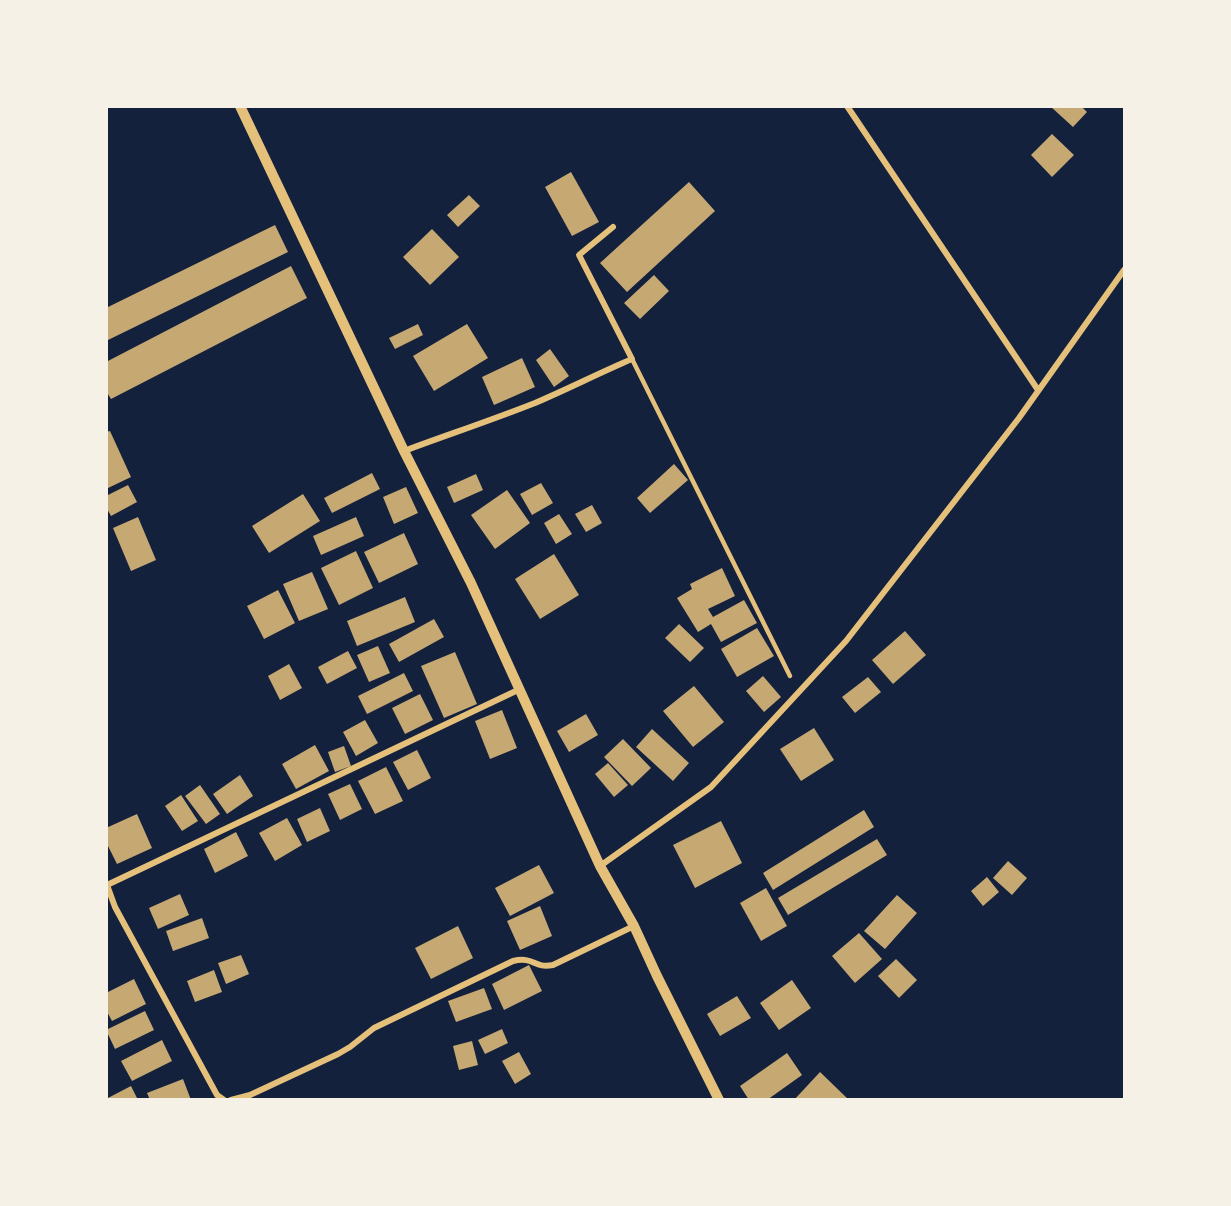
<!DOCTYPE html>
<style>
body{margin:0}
#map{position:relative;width:1231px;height:1206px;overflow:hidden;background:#14213d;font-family:Raleway,sans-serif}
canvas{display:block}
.frame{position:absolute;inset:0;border:108px solid #f6f1e7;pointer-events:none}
</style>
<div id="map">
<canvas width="1231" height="1206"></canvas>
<div class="frame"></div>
</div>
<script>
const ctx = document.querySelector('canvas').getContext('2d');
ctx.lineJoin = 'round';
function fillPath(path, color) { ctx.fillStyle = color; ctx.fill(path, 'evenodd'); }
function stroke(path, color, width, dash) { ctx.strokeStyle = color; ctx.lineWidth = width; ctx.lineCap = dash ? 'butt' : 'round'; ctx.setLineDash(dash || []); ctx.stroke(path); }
const building = new Path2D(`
 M1050,106H1081L1087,112L1073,127Z
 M1052,134L1074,155L1052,177L1031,155Z
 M571,172L599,222L572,236L545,187Z
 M689,182L715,211L627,292L600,263Z
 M469,195L480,206L458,227L447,215Z
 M275,225L288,252L106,341V308Z
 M432,229L459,257L430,285L403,257Z
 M291,266L307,298L111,399L106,391V362Z
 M654,275L669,291L640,319L624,303Z
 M418,324L423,335L395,349L389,338Z
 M467,324L488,358L434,391L413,356Z
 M550,349L569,376L554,387L536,360Z
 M522,358L535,387L494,405L482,377Z
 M110,431L131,477L106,489V432Z
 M674,464L688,480L650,513L637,498Z
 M372,473L380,489L332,513L324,498Z
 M476,474L483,490L454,503L447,487Z
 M541,483L553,503L532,515L520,494Z
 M128,485L137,502L111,516L106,507V496Z
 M406,487L418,513L394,524L383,497Z
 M507,490L530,523L495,549L471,515Z
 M303,494L320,521L269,553L252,526Z
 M592,505L602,523L586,532L575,514Z
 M559,514L572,534L556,544L544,523Z
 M138,517L156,560L131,571L113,528Z
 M356,517L364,536L321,555L313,536Z
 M404,533L418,564L379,583L364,552Z
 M356,551L373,588L339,605L321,568Z
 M554,554L579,595L540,619L515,579Z
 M722,568L735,596L708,609L713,617L744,600L757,623L721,642L711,624L698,632L677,598L692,589L690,584Z
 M312,572L328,609L299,621L283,584Z
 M278,590L295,623L264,639L247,606Z
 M405,597L415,622L357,646L347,621Z
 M434,619L444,637L399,662L389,644Z
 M679,624L704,648L690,662L665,638Z
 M757,628L774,656L737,677L721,649Z
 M905,631L926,655L893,684L872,660Z
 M378,646L390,673L369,682L357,655Z
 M348,651L357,668L327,684L318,667Z
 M455,652L477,704L444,718L421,666Z
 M289,664L302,688L280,700L268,676Z
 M404,673L413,691L367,714L358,696Z
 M763,676L781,697L764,712L746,691Z
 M868,677L881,692L855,713L842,697Z
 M694,686L724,722L693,747L663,711Z
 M420,694L433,720L405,734L392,708Z
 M502,710L517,748L490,759L475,721Z
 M586,714L598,735L569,752L557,731Z
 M365,720L378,743L356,756L343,732Z
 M814,728L834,760L801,781L780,749Z
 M652,729L689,763L673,781L636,747Z
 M623,739L651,768L632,786L604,757Z
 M315,745L329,771L296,789L282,764Z
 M344,746L351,766L335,772L328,752Z
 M417,750L431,778L408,790L393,762Z
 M608,763L628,785L614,797L595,774Z
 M386,767L403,801L375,814L358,781Z
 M240,775L253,796L227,814L213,794Z
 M350,784L362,809L340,820L328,794Z
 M200,785L220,814L206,824L185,796Z
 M181,795L198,821L182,831L165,806Z
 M320,808L330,831L307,842L297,819Z
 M864,810L874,827L773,890L763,873Z
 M137,814L152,848L117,864L106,842V828Z
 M287,818L302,845L275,861L259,833Z
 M721,821L742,863L695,888L673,845Z
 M236,832L248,856L215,873L204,849Z
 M877,839L887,855L788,915L778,898Z
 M1008,861L1027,878L1012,895L993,878Z
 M539,865L554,893L510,916L495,888Z
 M987,877L999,892L983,906L971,891Z
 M766,888L787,926L761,941L740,903Z
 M180,894L189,915L158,929L149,908Z
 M897,895L917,913L885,949L864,931Z
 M540,906L552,936L520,950L507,921Z
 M202,918L209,938L173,951L166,931Z
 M458,926L473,958L431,979L415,948Z
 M859,933L882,959L855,983L832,956Z
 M241,955L249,974L226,984L218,963Z
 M896,959L917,980L899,998L878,976Z
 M529,965L542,991L504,1010L492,984Z
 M214,970L222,992L195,1002L187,981Z
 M134,979L146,1004L112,1021L106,1010V993Z
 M792,980L811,1008L779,1030L760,1003Z
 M484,988L492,1009L456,1022L448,1001Z
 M737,996L751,1018L720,1036L707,1014Z
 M145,1011L154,1030L115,1049L106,1030Z
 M502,1029L508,1043L485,1054L478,1040Z
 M162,1040L172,1061L132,1081L121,1061Z
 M472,1041L478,1065L459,1070L453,1046Z
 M519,1052L531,1074L515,1084L502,1061Z
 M787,1053L802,1075L767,1100H749L740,1086Z
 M820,1072L849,1100H794Z
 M183,1079L191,1100H150L147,1093Z
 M131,1086L138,1100H106V1099Z`);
const service = new Path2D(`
 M632,359L790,676`);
const minor = new Path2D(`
 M847,106L1038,390
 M404,451C447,435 492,420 535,403C568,389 599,373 632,359L579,255L613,227
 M600,866L711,787L846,641L1019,418L1124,270
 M224,1100L217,1095L115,907L107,885L518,690
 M231,1100L250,1095L338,1054L350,1047L374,1028L513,961C535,956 533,969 553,965L634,926`);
const tertiary = new Path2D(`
 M240,106L404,451L471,583L600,866L634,926L657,976L719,1100`);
fillPath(building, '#c6a872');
stroke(service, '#e5c07b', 4.5);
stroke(minor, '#e5c07b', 6);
stroke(tertiary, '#e5c07b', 10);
</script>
